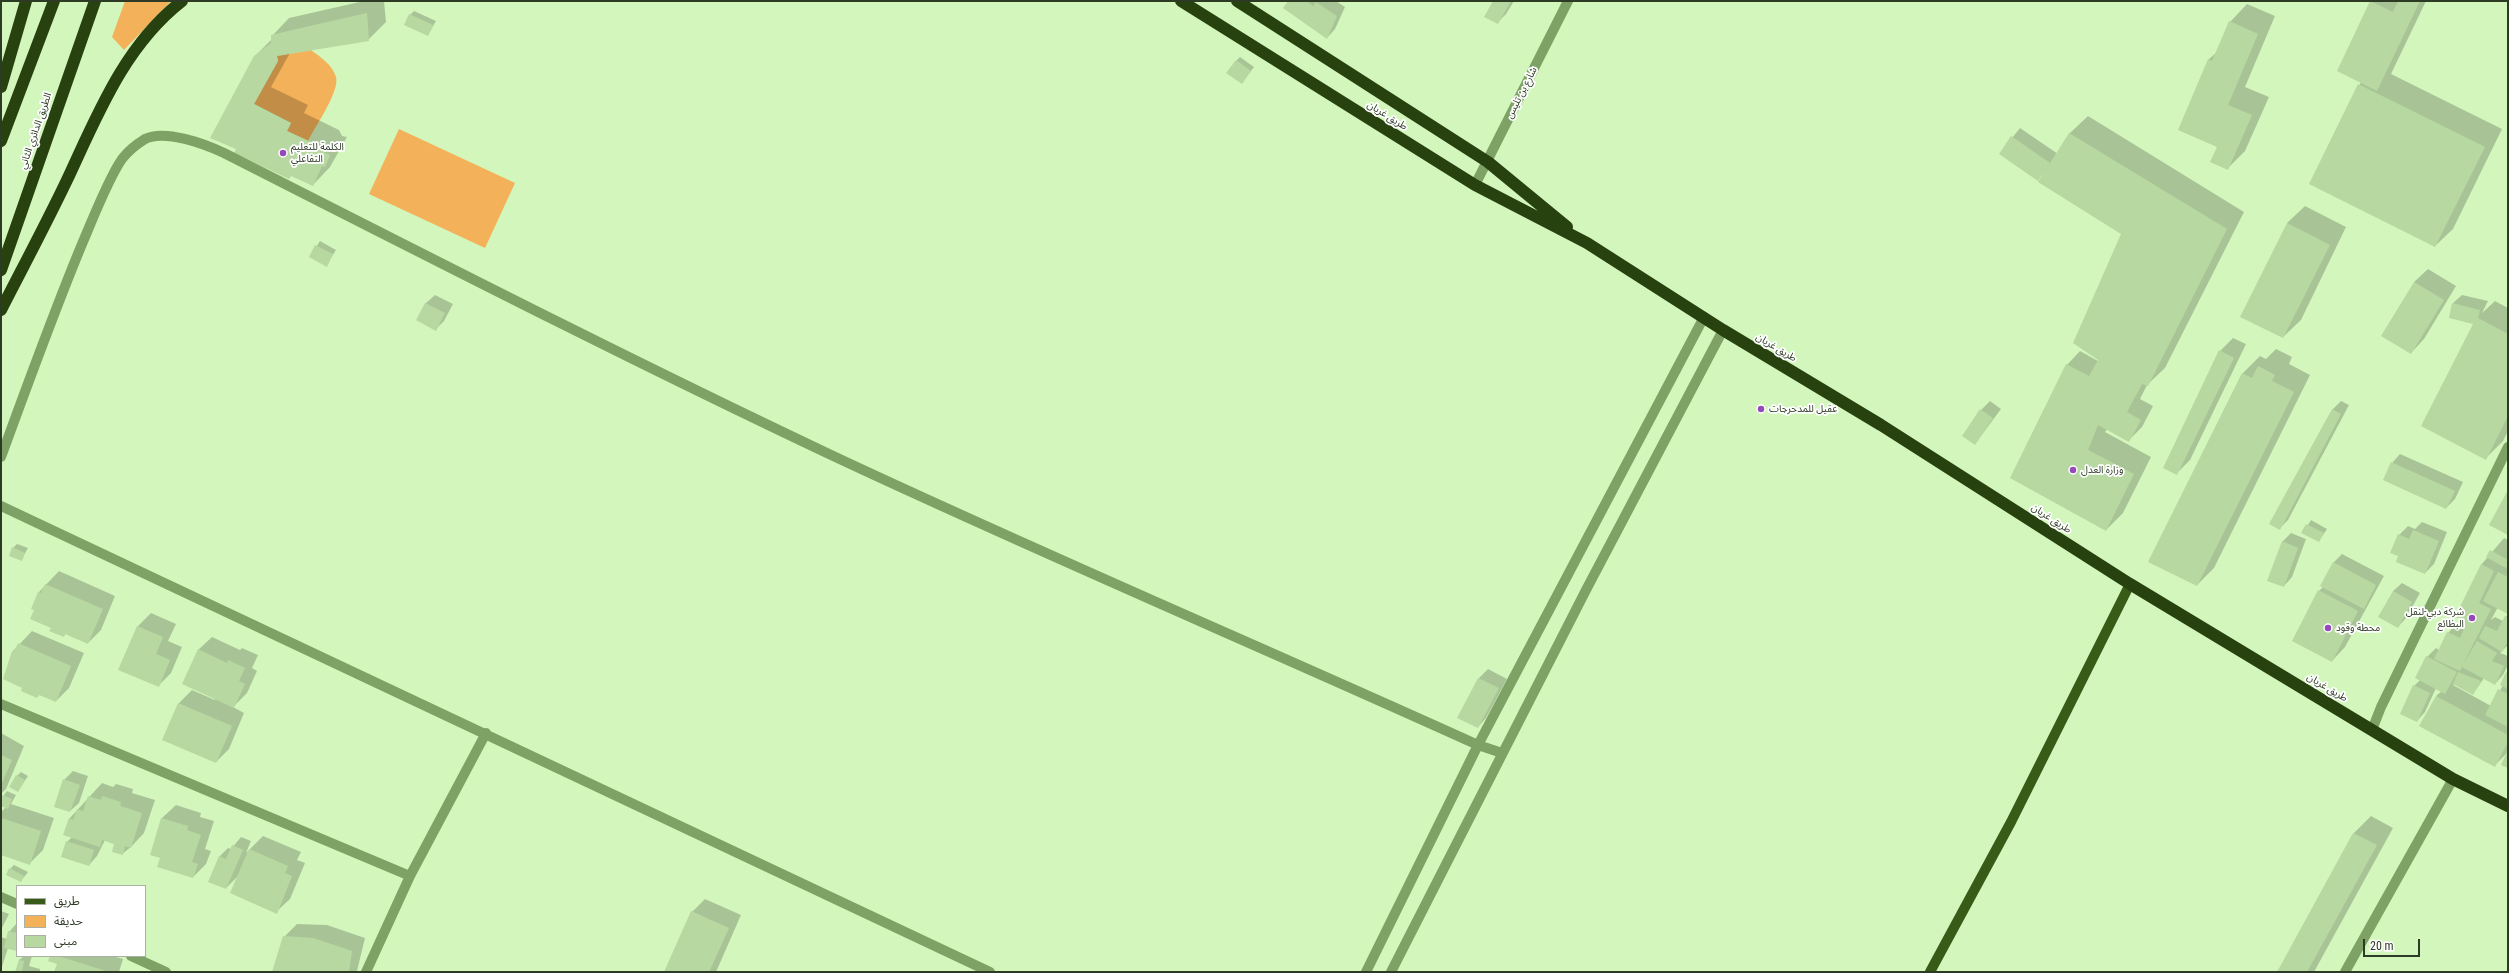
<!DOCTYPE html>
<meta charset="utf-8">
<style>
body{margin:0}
#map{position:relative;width:2509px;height:973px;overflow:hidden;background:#d3f6bd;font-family:"Roboto Condensed","Noto Sans Arabic",sans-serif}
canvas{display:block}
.frame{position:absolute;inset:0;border:2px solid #2d3a24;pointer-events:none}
.legend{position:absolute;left:16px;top:885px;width:130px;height:72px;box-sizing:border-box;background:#fff;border:1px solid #abb0a7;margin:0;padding:5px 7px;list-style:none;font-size:12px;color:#2d3a24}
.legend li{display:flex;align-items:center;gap:8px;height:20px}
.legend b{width:20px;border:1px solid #abb0a7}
.scale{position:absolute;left:2363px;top:939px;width:57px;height:18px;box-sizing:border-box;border:2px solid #2d3a24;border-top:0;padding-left:5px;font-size:12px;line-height:14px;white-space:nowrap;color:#2d3a24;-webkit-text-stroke:3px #fff;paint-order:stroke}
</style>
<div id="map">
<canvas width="2509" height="973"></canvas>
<div class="frame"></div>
<ul class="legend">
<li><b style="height:5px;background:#385c17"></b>طريق</li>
<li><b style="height:11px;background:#f3b259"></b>حديقة</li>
<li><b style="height:11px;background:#b7d8a0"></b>مبنى</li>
</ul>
<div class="scale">20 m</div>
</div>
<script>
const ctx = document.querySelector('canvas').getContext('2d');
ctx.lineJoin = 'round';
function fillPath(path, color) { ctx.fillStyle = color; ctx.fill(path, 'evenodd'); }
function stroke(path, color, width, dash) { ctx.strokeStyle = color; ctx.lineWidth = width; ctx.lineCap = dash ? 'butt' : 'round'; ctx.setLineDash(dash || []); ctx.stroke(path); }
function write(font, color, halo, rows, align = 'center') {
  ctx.font = font + ' "Roboto Condensed","Noto Sans Arabic",sans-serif'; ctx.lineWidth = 3.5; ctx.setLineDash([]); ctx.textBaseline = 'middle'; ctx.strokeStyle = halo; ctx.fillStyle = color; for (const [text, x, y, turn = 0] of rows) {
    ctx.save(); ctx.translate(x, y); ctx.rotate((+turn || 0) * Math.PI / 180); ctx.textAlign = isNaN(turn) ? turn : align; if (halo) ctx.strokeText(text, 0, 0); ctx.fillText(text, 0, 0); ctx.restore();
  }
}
const green = new Path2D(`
 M125,1H171L124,50L112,37Z
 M311,50C320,57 332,64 336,77C340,91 315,127 308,141L287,131L291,123L254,104L278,61L277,56Z
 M399,129L515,183L485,248L369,194Z`);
const shadow = new Path2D(`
 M364,1H384L386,22L368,40L290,53L271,87L308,105L304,113L339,130L342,136L347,137L330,167L313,185L237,148L255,56L272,39V36L289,18Z
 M1289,1H1336L1345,7L1335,29L1327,38Z
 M1494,1H1514L1506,14L1497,23Z
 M2426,1L2391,74L2502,129L2453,229L2435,246L2310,184L2361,82L2371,2Z
 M2247,4L2275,16L2245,87L2269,97L2245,151L2228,168L2218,146L2179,129L2209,59L2217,52L2230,22Z
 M414,11L436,21L428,35L410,15Z
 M1240,57L1254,67L1242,83L1236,61Z
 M2088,116L2244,212L2165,368L2147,385L2140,399L2153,406L2142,427L2129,440L2107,429L2105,432L2151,457L2123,513L2106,530L2056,386L2067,365L2080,351L2098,361L2122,234L2045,172L2038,179L2000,153L2020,128L2058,154L2070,133Z
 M2305,206L2346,227L2301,320L2283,337L2287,223Z
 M320,241L336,250L326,266L310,257Z
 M2428,269L2456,286L2424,339L2411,353L2414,282Z
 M435,295L453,304L444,321L435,330L417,320L426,303Z
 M2462,295L2488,301L2482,313L2495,301L2508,308V431L2503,441L2486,458L2475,323L2453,303Z
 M2233,338L2246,344L2190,460L2177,473L2220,351Z
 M2276,349L2292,357L2289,364L2310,375L2214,568L2197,585L2149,561L2243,373L2260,356L2266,359Z
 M1990,401L2001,409L1975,444L1981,410Z
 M2341,401L2349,405L2288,520L2279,529L2271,524L2333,409Z
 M2400,454L2463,482L2455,499L2446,508L2392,463Z
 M2311,520L2327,529L2319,541L2303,533Z
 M2422,522L2447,532L2434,564L2425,573L2399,556V535L2408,526L2415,529Z
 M2291,533L2306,539L2292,577L2284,586L2282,542Z
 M2504,538L2508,540V613L2498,607L2491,620L2495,617L2503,621L2508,614V645L2500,653L2508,656V665L2503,675L2495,684L2484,678L2473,694L2454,684L2453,685L2491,706L2503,685L2508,672V752L2495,765L2436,696L2442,691L2436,688L2425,712L2417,721L2414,686L2420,680L2427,657L2436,648L2439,650L2448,633L2462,618L2481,565Z
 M17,544L28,548L21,560L13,548Z
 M2342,554L2384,576L2345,647L2332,661L2319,591L2323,587L2333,563Z
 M59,571L115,596L101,630L88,643L66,633L64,636L52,627L39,592Z
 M2402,583L2420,593L2406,618L2398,627L2393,591Z
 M151,613L176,624L168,641L182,647L171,673L158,686L138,626Z
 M32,631L84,653L69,688L56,701L40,694L37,697L23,687L13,651Z
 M212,637L240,650L242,648L258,655L252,668L257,671L247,693L233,707L244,713L229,749L216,762L164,740L179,703L192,690L215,700L198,650Z
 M1488,669L1507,679L1486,718L1478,727L1459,717L1479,678Z
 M1,733L24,746L6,789L1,794Z
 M73,771L88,776L79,803L70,811L64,780Z
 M21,772L28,776L18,791L17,776Z
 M102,783L113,787L116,784L133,789L132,793L155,800L144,833L131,847L122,854L115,844L105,840L97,856L89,865L67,842L72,837L69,819Z
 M7,791L16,795L11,804L54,818L43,850L30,863L1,854V812L6,807L1,805V799Z
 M176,805L201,813L200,817L214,821L205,849L211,851L206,864L193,877L161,858L162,818Z
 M2371,816L2393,828L2314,972H2278L2354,833Z
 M263,836L301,852L297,860L305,863L290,899L276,912L238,876L226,888L220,856L228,848L231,849L241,837L251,841L246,853Z
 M14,865L28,872L21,881L10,869Z
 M705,899L741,915L716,972H665L692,912Z
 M1,911L9,914L1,930Z
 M17,923V950L8,948L1,970V937L7,939L9,932Z
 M297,924L327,925L365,938L357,971L273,972L284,937Z
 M24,956H32L29,966L40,969V972H16L19,960Z
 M51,956H113L123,959L119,972H55L58,964Z`);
const building = new Path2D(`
 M1288,1H1306L1313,6L1316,2L1337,16L1327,39L1283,8Z
 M1493,1H1511L1498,24L1484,17Z
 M2370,1L2393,12L2398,1H2420L2377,91L2337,71Z
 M367,13L369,41L277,56L278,61L254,104L291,123L287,131L322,147L325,153L330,155L325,167L322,166L313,186L291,176L289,179L234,153L236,149L210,138L254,56L271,43V35Z
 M409,14L433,25L428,36L404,25Z
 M2229,21L2258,34L2228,105L2252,115L2228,170L2210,162L2217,147L2178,130L2208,59L2212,61Z
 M1236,60L1251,71L1242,84L1226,73Z
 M2358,84L2485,147L2435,247L2309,184Z
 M2069,133L2227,229L2148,386L2142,384L2127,412L2141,420L2129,442L2098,425L2088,450L2134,474L2106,531L2010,478L2066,364L2089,376L2098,360L2073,343L2121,234L2038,182Z
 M2011,136L2050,163L2038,181L1999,154Z
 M2287,223L2330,245L2283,338L2240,317Z
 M315,245L333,254L327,267L309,257Z
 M2414,282L2444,300L2411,354L2381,336Z
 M425,303L445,313L436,331L416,320Z
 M2452,303L2480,310L2478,318L2508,334V416L2486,460L2421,426L2473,324L2449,318Z
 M2219,350L2234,358L2177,475L2163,468Z
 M2258,366L2275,375L2272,381L2294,392L2197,586L2148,562L2242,373L2252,378Z
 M1980,409L1993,418L1975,445L1962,436Z
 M2332,409L2341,414L2280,530L2269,524Z
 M2391,462L2455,491L2446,509L2383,480Z
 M2508,490V535L2489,525Z
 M2306,524L2324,533L2319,542L2301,533Z
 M2413,530L2439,541L2425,574L2396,562L2398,556L2390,553L2398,534L2409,539Z
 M2282,541L2298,548L2284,587L2267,581Z
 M12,547L25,553L22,561L9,556Z
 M2490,550L2508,560V569L2486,557Z
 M2333,562L2376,585L2364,609L2320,586Z
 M2481,564L2494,571L2479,603L2491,609L2462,666L2477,641L2497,653L2492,661L2504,666L2495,685L2462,667L2460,671L2434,659L2447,632L2460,638L2465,626L2459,623L2461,619L2455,617Z
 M2498,572L2508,577V614L2483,601Z
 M45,584L103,609L88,644L65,634L64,637L49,631L51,628L30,619L34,610L31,609L38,592L41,593Z
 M2318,590L2358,611L2332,662L2292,641Z
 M2393,591L2412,602L2398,628L2378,617Z
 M2505,616L2508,617V641L2502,652L2479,638L2485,626L2497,631Z
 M137,626L163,637L156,654L170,660L159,687L118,670Z
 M18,643L71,666L56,702L39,695L37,698L21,691L22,688L3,679L12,651L14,652Z
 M198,649L227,663L228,660L245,668L239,681L245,684L234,708L182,684Z
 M2426,656L2457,672L2445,694L2415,678Z
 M2458,672L2481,681L2473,695L2453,684Z
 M2506,672L2508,673V689L2500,685Z
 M1478,678L1499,688L1478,728L1457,718Z
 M2413,685L2430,693L2417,722L2400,714Z
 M2498,689L2508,694V727L2485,715Z
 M2436,696L2508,735V742L2495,767L2419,726Z
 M178,703L232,726L216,763L162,740Z
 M2508,750V768L2501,765Z
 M1,755L12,760L1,785Z
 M16,775L25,780L18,792L9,787Z
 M63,779L80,785L70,812L54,807Z
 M2,795L12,799L8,809L1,806Z
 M88,796L101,800L102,796L121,802L120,806L142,813L131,848L125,846L123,855L112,852L114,844L102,840L100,847L63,835L69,818L73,820L77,809L83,811Z
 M1,818L41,831L30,865L1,855Z
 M161,818L188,826L187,830L201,835L192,862L198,864L193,878L157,867L160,858L150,855Z
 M2353,833L2377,845L2307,972H2277Z
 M66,841L94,850L89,866L61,857Z
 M232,845L243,850L226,889L208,882L219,856L226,859Z
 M249,849L288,866L285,873L292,876L277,914L230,893Z
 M9,868L24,876L21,882L6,875Z
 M691,911L729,928L709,972H664Z
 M8,931L17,933V951L4,948Z
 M283,936L313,938L352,951L349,972H272Z
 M50,956H58L109,972H54L57,964L48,961Z
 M19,960L24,961L22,972H15Z`);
const minor = new Path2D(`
 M1475,185L1568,1
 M1,457C27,386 53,314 82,244C92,221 108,179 122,159C128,151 137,144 145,139C165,129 205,144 224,153C425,255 626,358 829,454C1044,555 1262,647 1478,745L1502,753
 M1,506L990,972
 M1,704L410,876
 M2372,730L2381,707L2508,447
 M1,897L17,904
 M131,956L166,972
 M366,972L410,876L486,733
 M1366,972L1478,745L1704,317
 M1391,972L1586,590L1723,330
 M2345,972L2453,779`);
const major = new Path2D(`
 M1930,972L2011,822L2130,584`);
const highway = new Path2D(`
 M1181,1L1475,185L1587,243L1723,330L1881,425L2130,584L2453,779L2508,806
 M1237,1L1488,162L1567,227
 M1,87L26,1
 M1,141L54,1
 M1,270L95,1
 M1,310C23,267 46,224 67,180C97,116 124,46 182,1`);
const markers = [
 [283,153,4,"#9649bb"],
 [1761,409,4,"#9649bb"],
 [2073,470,4,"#9649bb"],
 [2472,618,4,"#9649bb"],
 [2328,628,4,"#9649bb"]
];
const streetNames = [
 ["شارع بن تليس",1522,93,-63],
 ["طريق غريان",1387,116,32],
 ["الطريق الدائري الثاني",36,131,-71],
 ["طريق غريان",1776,348,31],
 ["طريق غريان",2051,519,33],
 ["طريق غريان",2327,688,31]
];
const poiNames = [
 ["الكلمة للتعليم",291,147],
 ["التفاعلي",291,159],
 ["عقيل للمدحرجات",1769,409],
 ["وزارة العدل",2081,470],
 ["شركة دبي-لنقل",2464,612,"right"],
 ["البظائع",2464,624,"right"],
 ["محطة وقود",2336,628]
];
fillPath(green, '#f3b259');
fillPath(shadow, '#0003');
fillPath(building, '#b7d8a0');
stroke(minor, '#7ea165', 10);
stroke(major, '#385c17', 10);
stroke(highway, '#27410f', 12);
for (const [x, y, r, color] of markers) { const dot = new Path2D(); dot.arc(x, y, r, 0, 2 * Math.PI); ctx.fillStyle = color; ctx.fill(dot); stroke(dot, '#fff', 1.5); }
write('10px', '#2d3a24', '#fff', streetNames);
write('10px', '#2d3a24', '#fff', poiNames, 'left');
</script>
